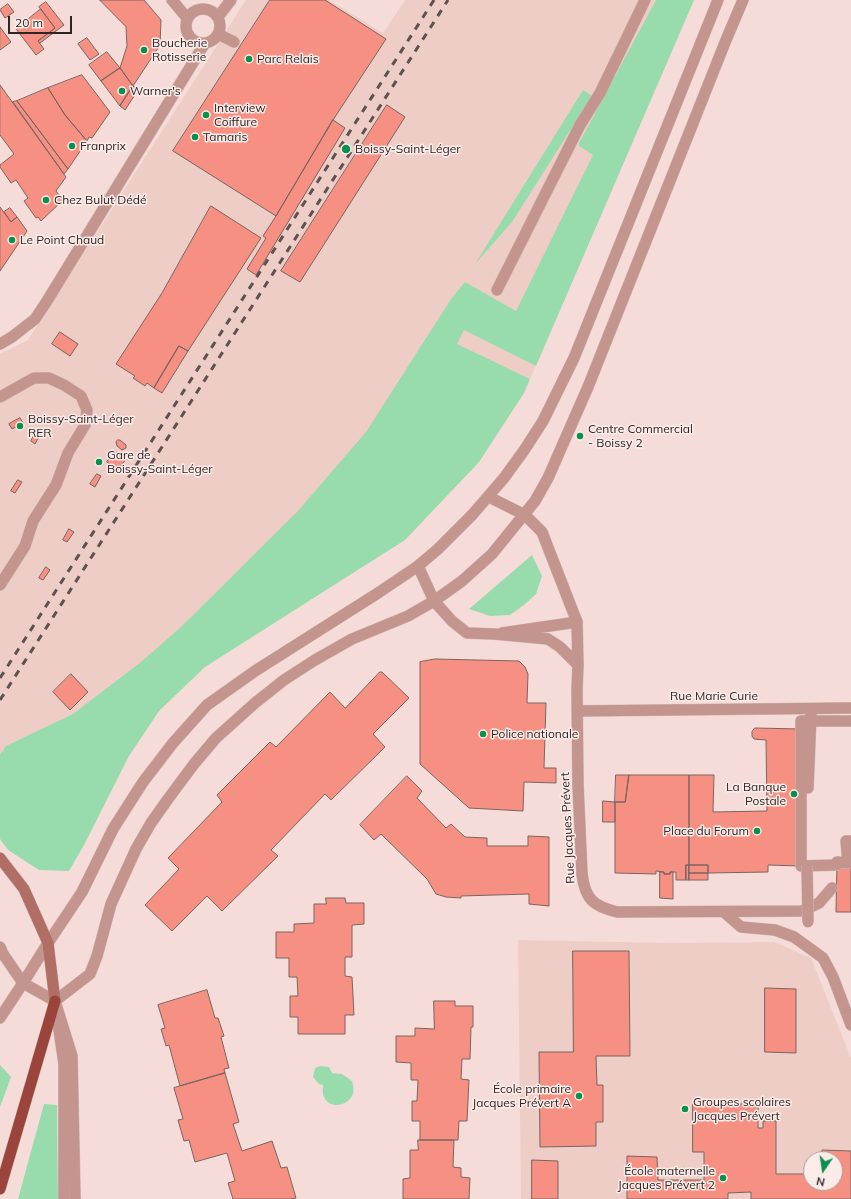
<!DOCTYPE html>
<meta charset="utf-8">
<style>
body{margin:0}
#map{position:relative;width:851px;height:1199px;overflow:hidden;background:#f6dcd8;font-family:Mulish,sans-serif}
canvas{display:block}
.north{position:absolute;left:803px;top:1151px;width:40px;height:40px;box-sizing:border-box;background:#fcece9;border:1px solid #aa9c9a;border-radius:50%;rotate:193deg;font-size:11px;font-weight:700;line-height:16px;text-align:center;color:#2e2523}
.north::after{content:'';display:block;margin:auto;width:14px;height:18px;background:#08904e;clip-path:polygon(50% 0,100% 100%,50% 72%,0 100%)}
.scale{position:absolute;left:8px;top:16px;width:64px;height:18px;box-sizing:border-box;border:2px solid #2e2523;border-top:0;padding-left:5px;font-size:12px;line-height:14px;white-space:nowrap;color:#2e2523;-webkit-text-stroke:3px #fcece9;paint-order:stroke}
</style>
<div id="map">
<canvas width="851" height="1199"></canvas>
<div class="north">N</div>
<div class="scale">20 m</div>
</div>
<script>
const ctx = document.querySelector('canvas').getContext('2d');
ctx.lineJoin = 'round';
function fillPath(path, color) { ctx.fillStyle = color; ctx.fill(path, 'evenodd'); }
function stroke(path, color, width, dash) { ctx.strokeStyle = color; ctx.lineWidth = width; ctx.lineCap = dash ? 'butt' : 'round'; ctx.setLineDash(dash || []); ctx.stroke(path); }
function write(font, color, halo, rows, align = 'center') {
  ctx.font = font + ' Mulish,sans-serif'; ctx.lineWidth = 3; ctx.setLineDash([]); ctx.textBaseline = 'middle'; ctx.strokeStyle = halo; ctx.fillStyle = color; for (const [text, x, y, turn = 0] of rows) {
    ctx.save(); ctx.translate(x, y); ctx.rotate((+turn || 0) * Math.PI / 180); ctx.textAlign = isNaN(turn) ? turn : align; if (halo) ctx.strokeText(text, 0, 0); ctx.fillText(text, 0, 0); ctx.restore();
  }
}
const built = new Path2D(`
 M246,0H329L383,33L405,0H694L524,393L479,462L405,540L0,791V354L28,340Z
 M518,940L670,943L774,942L811,958L851,1058V1199H521ZM811,1159H835V1183H811Z`);
const green = new Path2D(`
 M656,0H694L536,366L464,330L457,344L530,379L524,393L479,462L405,540L205,667L159,711L129,756L84,845L69,871L39,870L8,850L0,839V755L6,746L73,714L141,662L181,627L297,512L366,432L451,299L465,282L516,311L593,155L578,145Z
 M583,90L592,96L512,222L475,264Z
 M532,555L542,576L536,594L524,605L510,615L490,616L469,609Z
 M0,1065L11,1077L0,1107Z
 M320,1066L329,1067L332,1073L342,1074L352,1081C353,1085 355,1092 352,1096C351,1098 349,1099 348,1101C340,1107 329,1107 324,1097C322,1093 323,1089 323,1085L319,1084L313,1077L315,1068Z
 M44,1104L57,1105L58,1199H18Z`);
const building = new Path2D(`
 M100,0H144L161,20L160,45L133,86L120,68L127,46L126,27Z
 M270,0H325L386,39L333,120L276,216L173,151Z
 M46,2L64,25L40,43L38,41L55,28L39,7Z
 M8,4L14,12L5,18L0,10Z
 M41,9L55,28L38,41L44,49L36,55L16,29Z
 M0,27L11,42L0,50Z
 M87,38L99,54L90,60L78,44Z
 M107,52L120,68L101,81L89,65Z
 M120,68L133,86L120,106L101,81Z
 M82,75L110,112L92,138L89,137L87,141L65,115L48,88Z
 M0,85L66,177L56,191L63,200L41,221L38,217L36,218L24,201L28,198L16,180L11,183L0,167V165L14,154L0,135Z
 M133,86L138,90L125,110L120,106Z
 M48,88L65,115L87,141L68,169L17,101Z
 M17,101L68,169L64,174L13,102Z
 M387,105L405,117L300,282L281,271Z
 M333,120L345,128L256,275L247,269L266,238L263,236L276,216Z
 M211,206L261,238L188,351L179,346L154,388L147,383L145,386L133,378L135,376L116,364L162,293Z
 M0,207L11,222L17,217L27,231L0,271Z
 M10,208L17,217L11,222L4,212Z
 M60,332L78,344L70,356L52,344Z
 M179,346L188,351L162,393L154,388Z
 M20,418L23,423L12,429L9,424Z
 M37,431L41,433L35,444L31,441Z
 M118,440H120L126,445V448L122,450L117,446L116,442Z
 M115,451L126,459L118,470L107,462Z
 M97,474L101,476L95,487L90,484Z
 M18,480L22,482L15,493L11,491Z
 M69,529L74,532L67,542L63,540Z
 M46,567L50,570L43,580L39,578Z
 M435,659L519,661L525,667L528,674L527,703H546L544,768H556V783L524,782L523,811L469,808L420,764V662Z
 M380,672H382L409,698L373,734L385,747L331,800L325,794L271,850L278,856L222,911L207,896L172,931L145,905L179,869L168,858L222,802L217,795L270,742L276,747L330,692L345,708Z
 M71,674L88,692L70,710L53,692Z
 M755,728L801,729V866L768,865V872L708,873V865H689V775H714L713,812L767,811L766,740L754,739L752,736V732Z
 M616,775H629L625,802H615Z
 M629,775H689V865H686V880H676V872H670V874H664V872L656,871V874L615,873V802H625Z
 M407,776L422,791L417,798L446,828L451,824L465,837L487,838V846H528V836L549,837V906L529,904V894L461,896V898L446,897L436,894L427,879L381,834L374,840L360,825Z
 M603,801L615,802V822H603Z
 M851,841V912H836L837,862L848,863Z
 M686,865H689V880H686Z
 M689,865H708V873H689Z
 M660,872H664V874H670V872H673V899L660,898Z
 M689,873H708V880H689Z
 M326,898H345L346,903H364V924L352,925V957H345V976L352,977L354,1015H345V1034H298V1017H290V996H298L297,977H289V958H276V932H294V924L314,923V904H326Z
 M573,951H629L630,1056H596L597,1085H603V1122H596V1146L540,1147L539,1052H573Z
 M765,988L796,989V1053L765,1052Z
 M207,990L215,1018H218L224,1036L221,1037L229,1068L224,1069L225,1073L180,1086L169,1045L166,1046L161,1029L165,1028L158,1005Z
 M434,1001H455V1006H473V1027H471L470,1059H462L461,1079L469,1080L467,1121H459L458,1140H420V1121H412V1101H417L418,1080H411V1063L396,1062V1036H415V1028L434,1029Z
 M225,1073L239,1122L233,1124L242,1151L272,1141L281,1168L287,1167L296,1198L291,1199H233L228,1183L235,1181L227,1153L195,1162L189,1140L184,1141L178,1120L183,1119L174,1088Z
 M693,1104H747V1106H758V1128H763V1121H776V1174H811V1183H835V1159H822V1150L851,1151V1199H751V1192L728,1193V1199H627V1156L657,1157L658,1180H704V1152H693Z
 M418,1140H454L453,1167L461,1168V1177L470,1178L469,1199H403V1179L410,1178V1150H418Z
 M532,1160L558,1161V1199H532Z`);
const service = new Path2D(`
 M218,34L234,42
 M497,290L580,125L600,93L645,0
 M0,397L34,378H49L64,385L81,396L87,410L85,425L68,453L56,485L33,521L25,546L0,585
 M502,633L577,622
 M58,1023L64,1064V1199`);
const pedestrian = new Path2D(`
 M851,721H801V866L837,865V862L848,863L846,841H851
 M808,788L811,715
 M724,912L741,927L775,930L794,937L823,958L833,977L851,1025`);
const minor = new Path2D(`
 M172,0L187,18
 M186 26a17 17 0 1 1 34 0a17 17 0 1 1-34 0Z
 M218,17L231,0
 M0,344L12,337L35,319L47,301L205,43
 M489,497L525,515L542,532L577,622L578,665L577,690L578,785L582,874C585,899 593,906 617,912L802,911L819,903L832,888
 M418,566L434,601L452,621L467,633L494,634L548,639L560,647L578,665
 M577,711L851,708
 M0,1018L23,983`);
const tertiary = new Path2D(`
 M0,947L3,954L23,983L55,1001L90,974L97,956L111,904L136,849L151,823L168,799L194,764L216,738L255,703L284,680L315,660L352,639L408,616L434,601L462,581L492,554L535,501L548,478L588,387L726,40L743,0
 M23,983L48,943L82,892L113,829L143,782L173,743L207,705L255,671L378,593L418,566L438,549L472,515L504,478L525,449L543,421L574,358L718,0
 M55,1001L72,1056L75,1199`);
const secondary = new Path2D(`
 M0,858L24,889L48,943L55,1001`);
const trunk = new Path2D(`
 M0,1189L55,1001`);
const rail = new Path2D(`
 M0,678L434,0
 M0,700L448,0`);
const pedestrianBridge = new Path2D(`
 M807,866L808,922`);
const markers = [
 [144,50,4,"#08904e"],
 [249,59,4,"#08904e"],
 [122,91,4,"#08904e"],
 [206,115,4,"#08904e"],
 [195,137,4,"#08904e"],
 [72,146,4,"#08904e"],
 [346,149,5,"#08904e"],
 [46,200,4,"#08904e"],
 [12,240,4,"#08904e"],
 [20,426,4,"#08904e"],
 [580,436,4,"#08904e"],
 [99,462,4,"#08904e"],
 [483,734,4,"#08904e"],
 [794,794,4,"#08904e"],
 [757,831,4,"#08904e"],
 [579,1096,4,"#08904e"],
 [685,1109,4,"#08904e"],
 [723,1178,4,"#08904e"]
];
const poiNames = [
 ["Boucherie",152,43],
 ["Rotisserie",152,57],
 ["Parc Relais",257,59],
 ["Warner's",130,91],
 ["Interview",214,108],
 ["Coiffure",214,122],
 ["Tamaris",203,137],
 ["Franprix",80,146],
 ["Boissy-Saint-Léger",355,149],
 ["Chez Bulut Dédé",54,200],
 ["Le Point Chaud",20,240],
 ["Boissy-Saint-Léger",28,419],
 ["RER",28,433],
 ["Centre Commercial",588,429],
 ["- Boissy 2",588,443],
 ["Gare de",107,455],
 ["Boissy-Saint-Léger",107,469],
 ["Police nationale",491,734],
 ["La Banque",786,787,"right"],
 ["Postale",786,801,"right"],
 ["Place du Forum",749,831,"right"],
 ["École primaire",571,1089,"right"],
 ["Jacques Prévert A",571,1103,"right"],
 ["Groupes scolaires",693,1102],
 ["Jacques Prévert",693,1116],
 ["École maternelle",715,1171,"right"],
 ["Jacques Prévert 2",715,1185,"right"]
];
const streetNames = [
 ["Rue Marie Curie",714,696],
 ["Rue Jacques Prévert",568,828,-93]
];
fillPath(built, '#efcdc7');
fillPath(green, '#98dcad');
fillPath(building, '#f69083');
stroke(building, '#7a6460', 1);
stroke(service, '#d2bbb7', 12);
stroke(pedestrian, '#d2bbb7', 12);
stroke(minor, '#d2bbb7', 12);
stroke(tertiary, '#d2bbb7', 12);
stroke(secondary, '#d2bbb7', 12);
stroke(trunk, '#d2bbb7', 12);
stroke(service, '#c3958e', 11);
stroke(pedestrian, '#c3958e', 11);
stroke(minor, '#c3958e', 11);
stroke(tertiary, '#c3958e', 11);
stroke(secondary, '#b06e65', 11);
stroke(trunk, '#9a443b', 11);
stroke(rail, '#5e514e', 3, [7, 7]);
stroke(pedestrianBridge, '#d2bbb7', 12, []);
stroke(pedestrianBridge, '#c3958e', 11);
for (const [x, y, r, color] of markers) { const dot = new Path2D(); dot.arc(x, y, r, 0, 2 * Math.PI); ctx.fillStyle = color; ctx.fill(dot); stroke(dot, '#fcece9', 1.5); }
write('12px', '#2e2523', '#fcece9', poiNames, 'left');
write('12px', '#2e2523', '#fcece9', streetNames);
</script>
